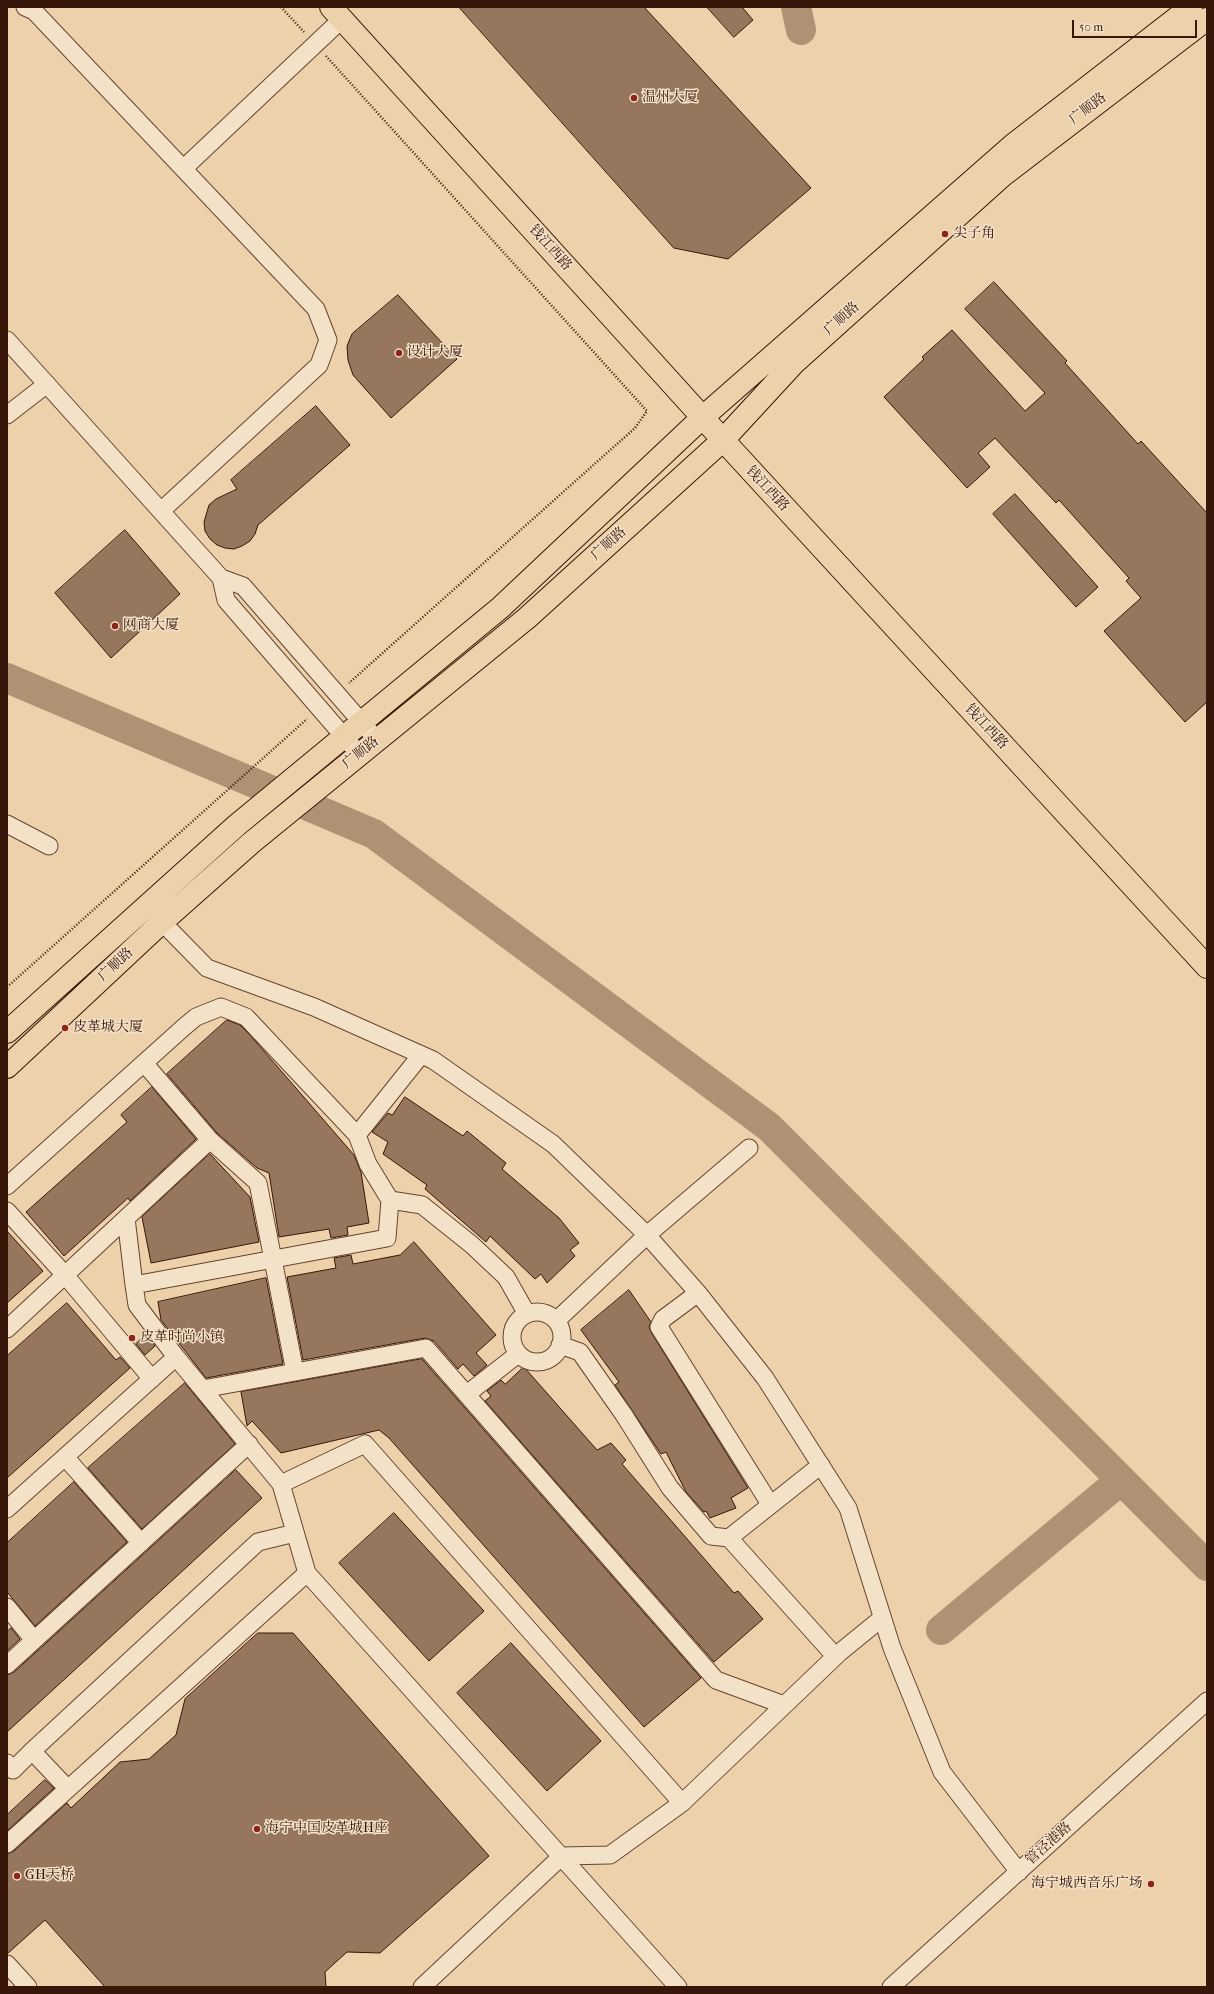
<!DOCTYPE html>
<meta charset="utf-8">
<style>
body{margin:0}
#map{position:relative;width:1214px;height:1994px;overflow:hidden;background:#edd1aa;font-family:"IM FELL French Canon",serif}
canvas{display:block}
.frame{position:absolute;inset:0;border:8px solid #381609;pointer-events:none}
.scale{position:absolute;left:1072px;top:20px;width:125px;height:18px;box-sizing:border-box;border:2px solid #381609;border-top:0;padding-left:5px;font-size:12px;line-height:14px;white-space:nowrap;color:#381609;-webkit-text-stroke:3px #f3e1c8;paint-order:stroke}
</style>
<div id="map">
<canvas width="1214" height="1994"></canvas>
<div class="frame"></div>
<div class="scale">50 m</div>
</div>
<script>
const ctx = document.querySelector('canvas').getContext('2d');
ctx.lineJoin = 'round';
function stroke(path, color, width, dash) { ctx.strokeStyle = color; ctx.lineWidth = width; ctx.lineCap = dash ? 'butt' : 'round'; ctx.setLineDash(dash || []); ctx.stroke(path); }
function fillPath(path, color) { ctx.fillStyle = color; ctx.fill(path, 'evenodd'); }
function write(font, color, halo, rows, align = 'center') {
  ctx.font = font + ' "IM FELL French Canon","Noto Serif SC",serif'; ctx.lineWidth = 3; ctx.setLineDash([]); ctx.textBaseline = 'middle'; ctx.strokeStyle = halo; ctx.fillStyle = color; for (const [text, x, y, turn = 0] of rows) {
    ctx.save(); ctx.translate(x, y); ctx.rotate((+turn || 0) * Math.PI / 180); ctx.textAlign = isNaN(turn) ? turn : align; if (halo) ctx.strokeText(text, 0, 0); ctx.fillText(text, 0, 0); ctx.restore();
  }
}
const river = new Path2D(`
 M796,7L801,30
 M7,678L374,834L769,1127L1207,1566
 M941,1630L1121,1480`);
const building = new Path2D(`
 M459,7H644L811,188L728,259L674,248Z
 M707,7H742L753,20L734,37Z
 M994,282L1067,361L1065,363L1138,444L1141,441L1207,513V702L1185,722L1104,631L1141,598L1126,581L1129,578L1059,500L1056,503L995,438L978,453L990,467L967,488L884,397L924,359L922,357L952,330L1025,411L1045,393L965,309Z
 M398,295L457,359L391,418L353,375L348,360L347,346L352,334Z
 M316,406L350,445L258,525L255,534L250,541L242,546L234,549L225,548L217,545L210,539L205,531L204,522L209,505L216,499L237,489L231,480Z
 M1015,494L1098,587L1076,607L993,514Z
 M125,530L180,594L111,658L55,593Z
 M227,1020L240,1025L250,1035L354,1155L361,1172L369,1223L347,1227L348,1235L331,1238L329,1229L279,1237L269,1173L257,1168L217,1133L167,1074Z
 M152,1087L196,1139L130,1201L128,1198L64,1256L26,1212L127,1122L121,1115Z
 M405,1097L463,1136L467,1131L506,1163L502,1169L559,1218L579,1243L570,1250L575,1256L547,1283L541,1274L535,1279L490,1236L486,1242L425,1189L427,1185L383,1154L388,1142L372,1132L388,1113L392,1115Z
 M210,1154L250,1197L259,1242L151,1263L142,1217Z
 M7,1231L43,1271L7,1303Z
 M414,1242L496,1335L476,1353L487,1365L474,1376L463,1364L458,1369L434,1341L425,1338L303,1360L287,1277L336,1268L334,1258L351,1255L353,1264L400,1255Z
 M266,1278L283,1364L206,1378L161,1320L158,1302Z
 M629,1290L651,1322L649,1327L651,1332L748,1488L731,1498L736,1508L710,1518L706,1511L704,1512L686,1492L666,1452L661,1454L615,1385L619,1382L581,1330Z
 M67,1303L116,1360L120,1357L130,1368L7,1478V1356Z
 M147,1334L155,1346L145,1355L136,1344Z
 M422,1359L701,1678L644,1727L389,1438L379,1430L281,1453L252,1421L247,1426L241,1392Z
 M524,1367L597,1450L611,1443L626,1460L622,1464L734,1593L738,1591L763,1619L714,1662L485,1401L491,1396L487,1391L501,1380L505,1384Z
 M185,1383L235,1444L142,1529L88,1468Z
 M236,1470L262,1498L7,1732V1675L14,1672Z
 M74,1482L127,1542L35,1626L7,1592V1543Z
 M394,1513L484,1611L429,1661L339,1563Z
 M11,1628L20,1639L7,1651V1632Z
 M258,1633H293L489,1856L380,1953L347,1952L325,1972L326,1987H105L45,1920L7,1954V1854L14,1851L67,1803L71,1808L120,1762L149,1759L176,1735L185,1699Z
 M511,1643L601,1741L547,1791L457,1693Z
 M45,1780L54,1788L7,1831V1815Z`);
const path = new Path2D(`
 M281,7L304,32
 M326,56L647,411L635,428L349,683
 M7,987L307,719`);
const minor = new Path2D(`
 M25,7L34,11L316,309L328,340L319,365L161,511
 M184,168L342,19
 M7,340L221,578L226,600L359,754
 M7,415L47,384
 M221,578L243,586L377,740
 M7,824L49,846
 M162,922L207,968L314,1007L433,1060L553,1144L647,1235L698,1293L765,1378L848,1508L892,1648L942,1772L1019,1872
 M421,1055L357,1135L368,1164L390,1200L387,1238L134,1285L137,1305L176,1357L281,1484L307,1573L678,1987
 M144,1063L210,1140L258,1183L295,1372
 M7,1186L184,1027L196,1017L221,1007L246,1017L357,1135
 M390,1200L422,1205L472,1245L506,1277L527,1314
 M7,1211L65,1275L152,1379
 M126,1218L134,1285
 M698,1293L663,1319L659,1327L770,1504
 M512 1337a25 25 0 1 1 50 0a25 25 0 1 1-50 0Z
 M556,1321L647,1235L749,1148
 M7,1329L210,1140
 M560,1345L580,1352L624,1415L670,1488L711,1536L729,1538L835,1656
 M203,1389L426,1348L716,1680L784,1705
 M467,1394L518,1354
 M65,1457L141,1543
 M281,1484L365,1444L682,1803
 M7,1509L176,1357
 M729,1538L821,1465
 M7,1607L34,1640
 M7,1665L249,1444
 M32,1751L68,1789
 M7,1763L13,1770L32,1751L258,1542L295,1533
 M7,1844L307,1573
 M7,1964L28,1987
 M422,1987L562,1856L610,1855L682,1803L839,1653L882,1618
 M891,1987L1207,1701`);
const major = new Path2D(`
 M331,7L723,440L1207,967
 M7,1032L237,825L500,608L703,417L1013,145L1191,7
 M7,1067L162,922L251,843L527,618L723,440L794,363L1002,176L1207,19`);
const markers = [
 [634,98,4,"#8f2418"],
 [945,234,4,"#8f2418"],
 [399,353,4,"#8f2418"],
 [115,626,4,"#8f2418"],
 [65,1028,4,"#8f2418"],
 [132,1338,4,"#8f2418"],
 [257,1829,4,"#8f2418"],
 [17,1876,4,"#8f2418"],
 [1151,1884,4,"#8f2418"]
];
const poiNames = [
 ["温州大厦",642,98],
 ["尖子角",953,234],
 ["设计大厦",407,353],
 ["网商大厦",123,626],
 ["皮革城大厦",73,1028],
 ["皮革时尚小镇",140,1338],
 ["海宁中国皮革城H座",265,1829],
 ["GH天桥",25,1876],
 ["海宁城西音乐广场",1143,1884,"right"]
];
const streetNames = [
 ["广顺路",1088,109,-37],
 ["钱江西路",550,248,48],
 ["广顺路",842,319,-42],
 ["钱江西路",767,489,47],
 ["广顺路",609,544,-42],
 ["钱江西路",986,727,47],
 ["广顺路",361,753,-39],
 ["广顺路",116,965,-43],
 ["管泾港路",1049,1844,-42]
];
stroke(river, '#af9173', 30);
fillPath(building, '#96775d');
stroke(building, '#381609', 1);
stroke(minor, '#654531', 19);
stroke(major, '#381609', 24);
stroke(path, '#381609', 2.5, [1, 2]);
stroke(minor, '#f3e1c8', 17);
stroke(major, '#edd1aa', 22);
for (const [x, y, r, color] of markers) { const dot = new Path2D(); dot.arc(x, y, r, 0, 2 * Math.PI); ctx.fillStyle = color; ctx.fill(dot); stroke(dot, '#f3e1c8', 1.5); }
write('14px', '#381609', '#f3e1c8', poiNames, 'left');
write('14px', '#381609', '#f3e1c8', streetNames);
</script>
